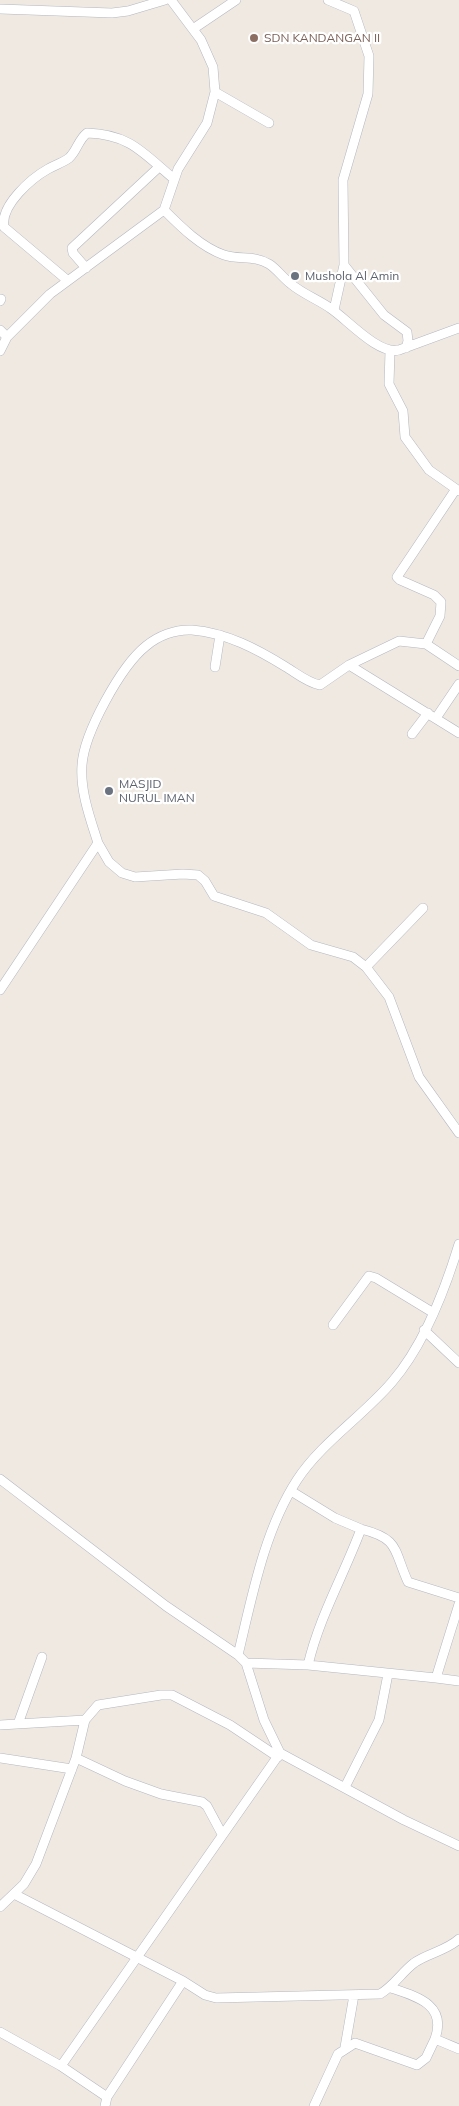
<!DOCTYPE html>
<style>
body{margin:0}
canvas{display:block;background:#efe9e1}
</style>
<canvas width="459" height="2106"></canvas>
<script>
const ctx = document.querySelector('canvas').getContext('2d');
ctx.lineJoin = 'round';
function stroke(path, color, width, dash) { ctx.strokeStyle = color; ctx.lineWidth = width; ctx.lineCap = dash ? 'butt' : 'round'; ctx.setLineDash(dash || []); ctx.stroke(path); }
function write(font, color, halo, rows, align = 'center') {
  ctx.font = font + ' Mulish,sans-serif'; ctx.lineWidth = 4.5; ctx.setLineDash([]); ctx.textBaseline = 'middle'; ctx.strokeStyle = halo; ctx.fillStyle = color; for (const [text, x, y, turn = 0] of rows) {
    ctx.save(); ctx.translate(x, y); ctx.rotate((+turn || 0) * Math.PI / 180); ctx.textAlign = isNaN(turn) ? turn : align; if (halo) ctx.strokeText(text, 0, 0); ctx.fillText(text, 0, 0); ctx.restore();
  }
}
const minor = new Path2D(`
 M328,0L354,11L369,56L368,94L343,180L344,265L334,310
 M0,9L112,13L128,11L165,0
 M193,29L236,0
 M215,92L269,123
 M164,210C181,227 201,247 224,255C238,260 255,255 269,264C277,269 283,278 291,284C303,294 317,299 330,308C347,319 378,355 399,350L459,328
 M344,265L384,315L407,332L408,341L406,348
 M86,268L73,253L72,248L159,167
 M67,280L4,227C0,205 32,178 48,169C55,165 62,163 69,158C77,151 78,140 87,133C130,134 144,154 174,179
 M0,301L1,299
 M0,330L7,337
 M0,351L7,337L50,294L164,210L178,169L207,123L215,92L213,67L201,40L171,0
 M390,351L389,384L403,411L405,437L429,470L459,491
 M426,644L440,616L441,602L434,595L400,580L397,577L456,489
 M349,665L459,733
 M215,667L220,635
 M436,718L459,684
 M412,734L428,713
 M98,843C90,818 80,791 82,765C84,733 121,666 146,646C158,636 175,629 192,630C227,633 257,649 286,667C296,673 308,683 320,685L349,665L399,641L426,644L459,666
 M366,967L423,908
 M0,990L98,843L109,862L122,873L135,877L183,874L198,875L205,881L214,896L266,913L311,945L353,957L366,967L389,997L419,1077L459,1133
 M333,1325L369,1276L376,1278L432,1312
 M424,1330L459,1363
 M0,1479L166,1606L238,1655L246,1663L264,1720L280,1753L404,1820L459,1846
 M291,1491L335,1518L361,1529C343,1577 320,1615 308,1665L436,1678L459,1604
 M361,1529C400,1539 393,1549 408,1582L459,1598
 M238,1655C252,1597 264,1531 297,1480C321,1443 363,1416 392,1382C424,1345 445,1290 459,1244
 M246,1663L308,1665
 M436,1678L459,1681
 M18,1724L42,1657
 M0,1725L85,1720
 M0,1758L72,1769
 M76,1758L125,1781L161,1794L202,1802L207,1806L222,1834
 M345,1787L379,1720L388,1674
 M14,1894L183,1981
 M0,1907L24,1884L36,1864L76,1758L85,1720L98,1705L161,1695H172L230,1725L278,1757
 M391,1988C418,1997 447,2005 435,2039
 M0,2032L61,2066
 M345,2047L354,1995
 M107,2097L183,1981L205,1995L216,1998L380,1994C394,1986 401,1973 414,1963C428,1953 446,1951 459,1939
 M105,2106L107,2097L61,2066L280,1753
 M314,2106L338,2054L355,2043L417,2065L426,2058L435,2039L459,2049`);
const markers = [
 [254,38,5,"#8d6e63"],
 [295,276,5,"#6b7280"],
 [109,791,5,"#6b7280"]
];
const educationNames = [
 ["SDN KANDANGAN II",264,38]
];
const worshipNames = [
 ["Mushola Al Amin",305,276],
 ["MASJID",119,784],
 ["NURUL IMAN",119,798]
];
stroke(minor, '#b4b7c1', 10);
stroke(minor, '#fff', 9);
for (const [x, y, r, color] of markers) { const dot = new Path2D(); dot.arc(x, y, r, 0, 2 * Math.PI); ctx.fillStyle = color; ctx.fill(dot); stroke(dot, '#fff', 2); }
write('12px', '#785e54', '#fff', educationNames, 'left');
write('12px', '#5b616d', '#fff', worshipNames, 'left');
</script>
